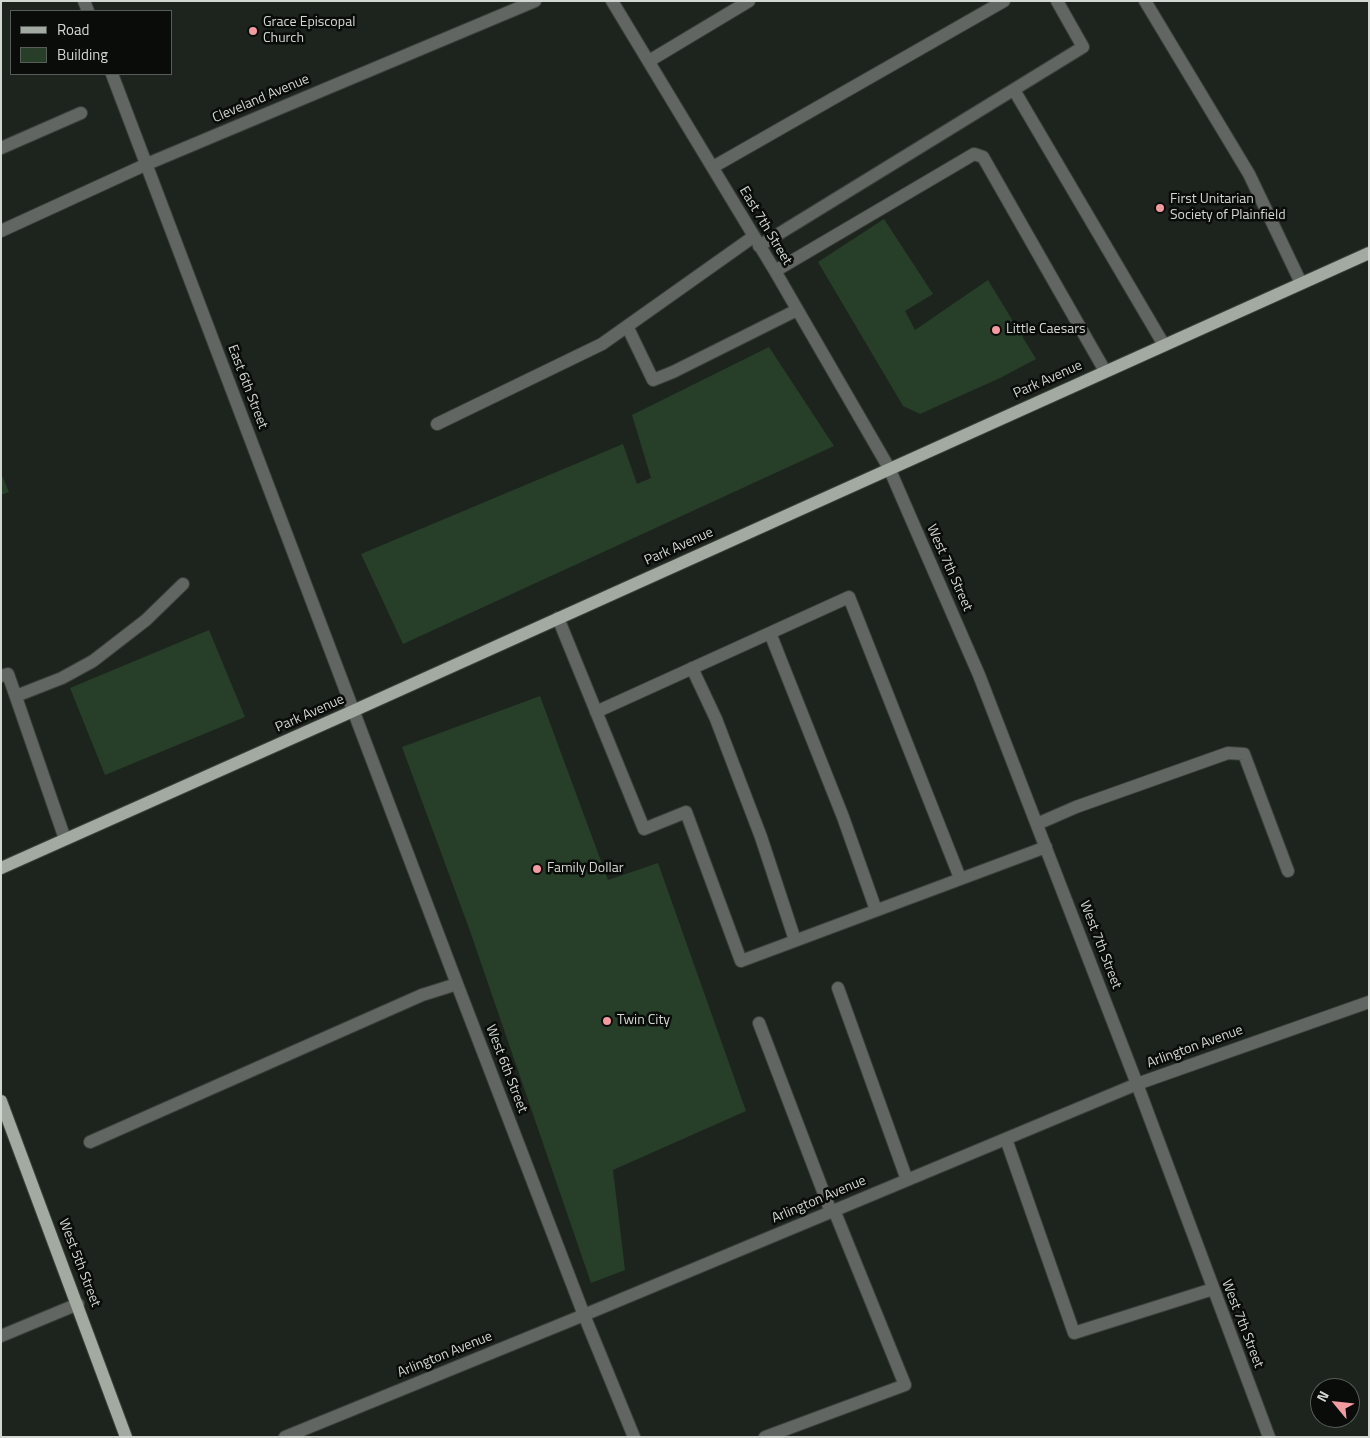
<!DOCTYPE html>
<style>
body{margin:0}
#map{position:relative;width:1370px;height:1438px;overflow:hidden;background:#1d241d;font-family:"Titillium Web",sans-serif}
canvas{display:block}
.frame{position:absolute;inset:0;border:2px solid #d2d7d2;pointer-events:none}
.legend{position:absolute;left:10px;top:10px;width:162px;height:65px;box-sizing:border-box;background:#090c09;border:1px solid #595d59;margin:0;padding:6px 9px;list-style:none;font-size:15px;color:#d2d7d2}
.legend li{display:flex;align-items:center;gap:10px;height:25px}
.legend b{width:25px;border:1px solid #595d59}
.north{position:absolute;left:1310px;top:1378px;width:50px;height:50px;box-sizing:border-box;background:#090c09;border:1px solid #595d59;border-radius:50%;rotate:298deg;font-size:14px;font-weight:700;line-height:20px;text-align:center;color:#d2d7d2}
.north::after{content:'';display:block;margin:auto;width:18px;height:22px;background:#f49aa0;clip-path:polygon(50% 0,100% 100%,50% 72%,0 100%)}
</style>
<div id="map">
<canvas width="1370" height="1438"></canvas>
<div class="frame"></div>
<ul class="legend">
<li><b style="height:6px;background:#a2aaa2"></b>Road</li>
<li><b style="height:14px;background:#273e29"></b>Building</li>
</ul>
<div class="north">N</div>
</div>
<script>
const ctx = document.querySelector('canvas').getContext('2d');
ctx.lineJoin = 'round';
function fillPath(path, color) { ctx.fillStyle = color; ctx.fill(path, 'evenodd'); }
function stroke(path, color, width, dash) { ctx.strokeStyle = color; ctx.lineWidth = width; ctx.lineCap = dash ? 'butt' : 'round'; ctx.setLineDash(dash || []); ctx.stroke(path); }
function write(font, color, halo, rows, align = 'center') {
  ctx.font = font + ' "Titillium Web",sans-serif'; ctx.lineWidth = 5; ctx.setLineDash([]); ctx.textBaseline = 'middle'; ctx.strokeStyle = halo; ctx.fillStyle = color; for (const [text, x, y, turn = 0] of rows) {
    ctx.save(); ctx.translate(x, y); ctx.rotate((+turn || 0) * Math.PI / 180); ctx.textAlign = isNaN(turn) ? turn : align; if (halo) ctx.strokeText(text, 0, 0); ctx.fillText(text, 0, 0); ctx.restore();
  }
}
const building = new Path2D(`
 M884,219L933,294L905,311L915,330L988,280L1036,359L1000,378L920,414L903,406L818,262Z
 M769,347L834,446L403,644L361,554L623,444L637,484L651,478L632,415Z
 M1,473L9,492L1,495Z
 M209,630L245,717L105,775L70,688Z
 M540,696L608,880L658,863L746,1111L613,1170L625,1270L591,1283L470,931L402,747Z`);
const minor = new Path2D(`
 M84,1L88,11
 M612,1L775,271L889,468L979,675L1137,1084L1269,1437
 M1145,1L1249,174L1301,283
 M649,61L749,1
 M112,74L457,984L584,1315L634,1437
 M1014,90L1164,345
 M1,148L81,113
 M713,167L1004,1
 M1,231L147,164L535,1
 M759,246L1083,47L1057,1
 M775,271L974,154L983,157L1105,371
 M627,326L653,380L673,372L797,310
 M437,424L602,344L753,237
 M558,618L644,829L686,812L741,961L1046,847
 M770,633L843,817L876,910
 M692,668L716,719L761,837L795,940
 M1,676L8,674L65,839
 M16,696L62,678L93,661L146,620L183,584
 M596,712L849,597L960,878
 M1037,824L1076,807L1228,753L1244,754L1288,871
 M838,988L907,1180
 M759,1023L831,1212
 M1006,1139L1074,1333L1213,1289
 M90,1142L422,995L457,984
 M1,1336L78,1304
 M285,1437L584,1315L1137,1084L1369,1002
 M765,1437L905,1385L834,1210`);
const major = new Path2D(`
 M1,868L353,711L1369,253
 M1,1101L126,1437`);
const markers = [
 [253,31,5,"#f49aa0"],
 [1160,208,5,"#f49aa0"],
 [996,330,5,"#f49aa0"],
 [537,869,5,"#f49aa0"],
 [607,1021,5,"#f49aa0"]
];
const poiNames = [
 ["Grace Episcopal",263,23],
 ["Church",263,39],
 ["First Unitarian",1170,200],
 ["Society of Plainfield",1170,216],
 ["Little Caesars",1006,330],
 ["Family Dollar",547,869],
 ["Twin City",617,1021]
];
const streetNames = [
 ["Cleveland Avenue",261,99,-23],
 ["East 7th Street",765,226,59],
 ["Park Avenue",1048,380,-24],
 ["East 6th Street",247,387,69],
 ["Park Avenue",679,547,-24],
 ["West 7th Street",949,568,66],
 ["Park Avenue",310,714,-24],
 ["West 7th Street",1100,945,69],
 ["Arlington Avenue",1195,1047,-20],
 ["West 6th Street",506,1069,69],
 ["Arlington Avenue",819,1200,-23],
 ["West 5th Street",79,1263,69],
 ["West 7th Street",1242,1324,69],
 ["Arlington Avenue",445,1355,-22]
];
fillPath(building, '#273e29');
stroke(minor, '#3a413a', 14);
stroke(major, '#3a413a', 14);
stroke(minor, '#626662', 12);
stroke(major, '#a2aaa2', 12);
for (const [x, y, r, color] of markers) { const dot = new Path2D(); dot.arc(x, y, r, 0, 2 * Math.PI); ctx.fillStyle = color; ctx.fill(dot); stroke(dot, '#090c09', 2); }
write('14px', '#d2d7d2', '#090c09', poiNames, 'left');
write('14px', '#d2d7d2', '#090c09', streetNames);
</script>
